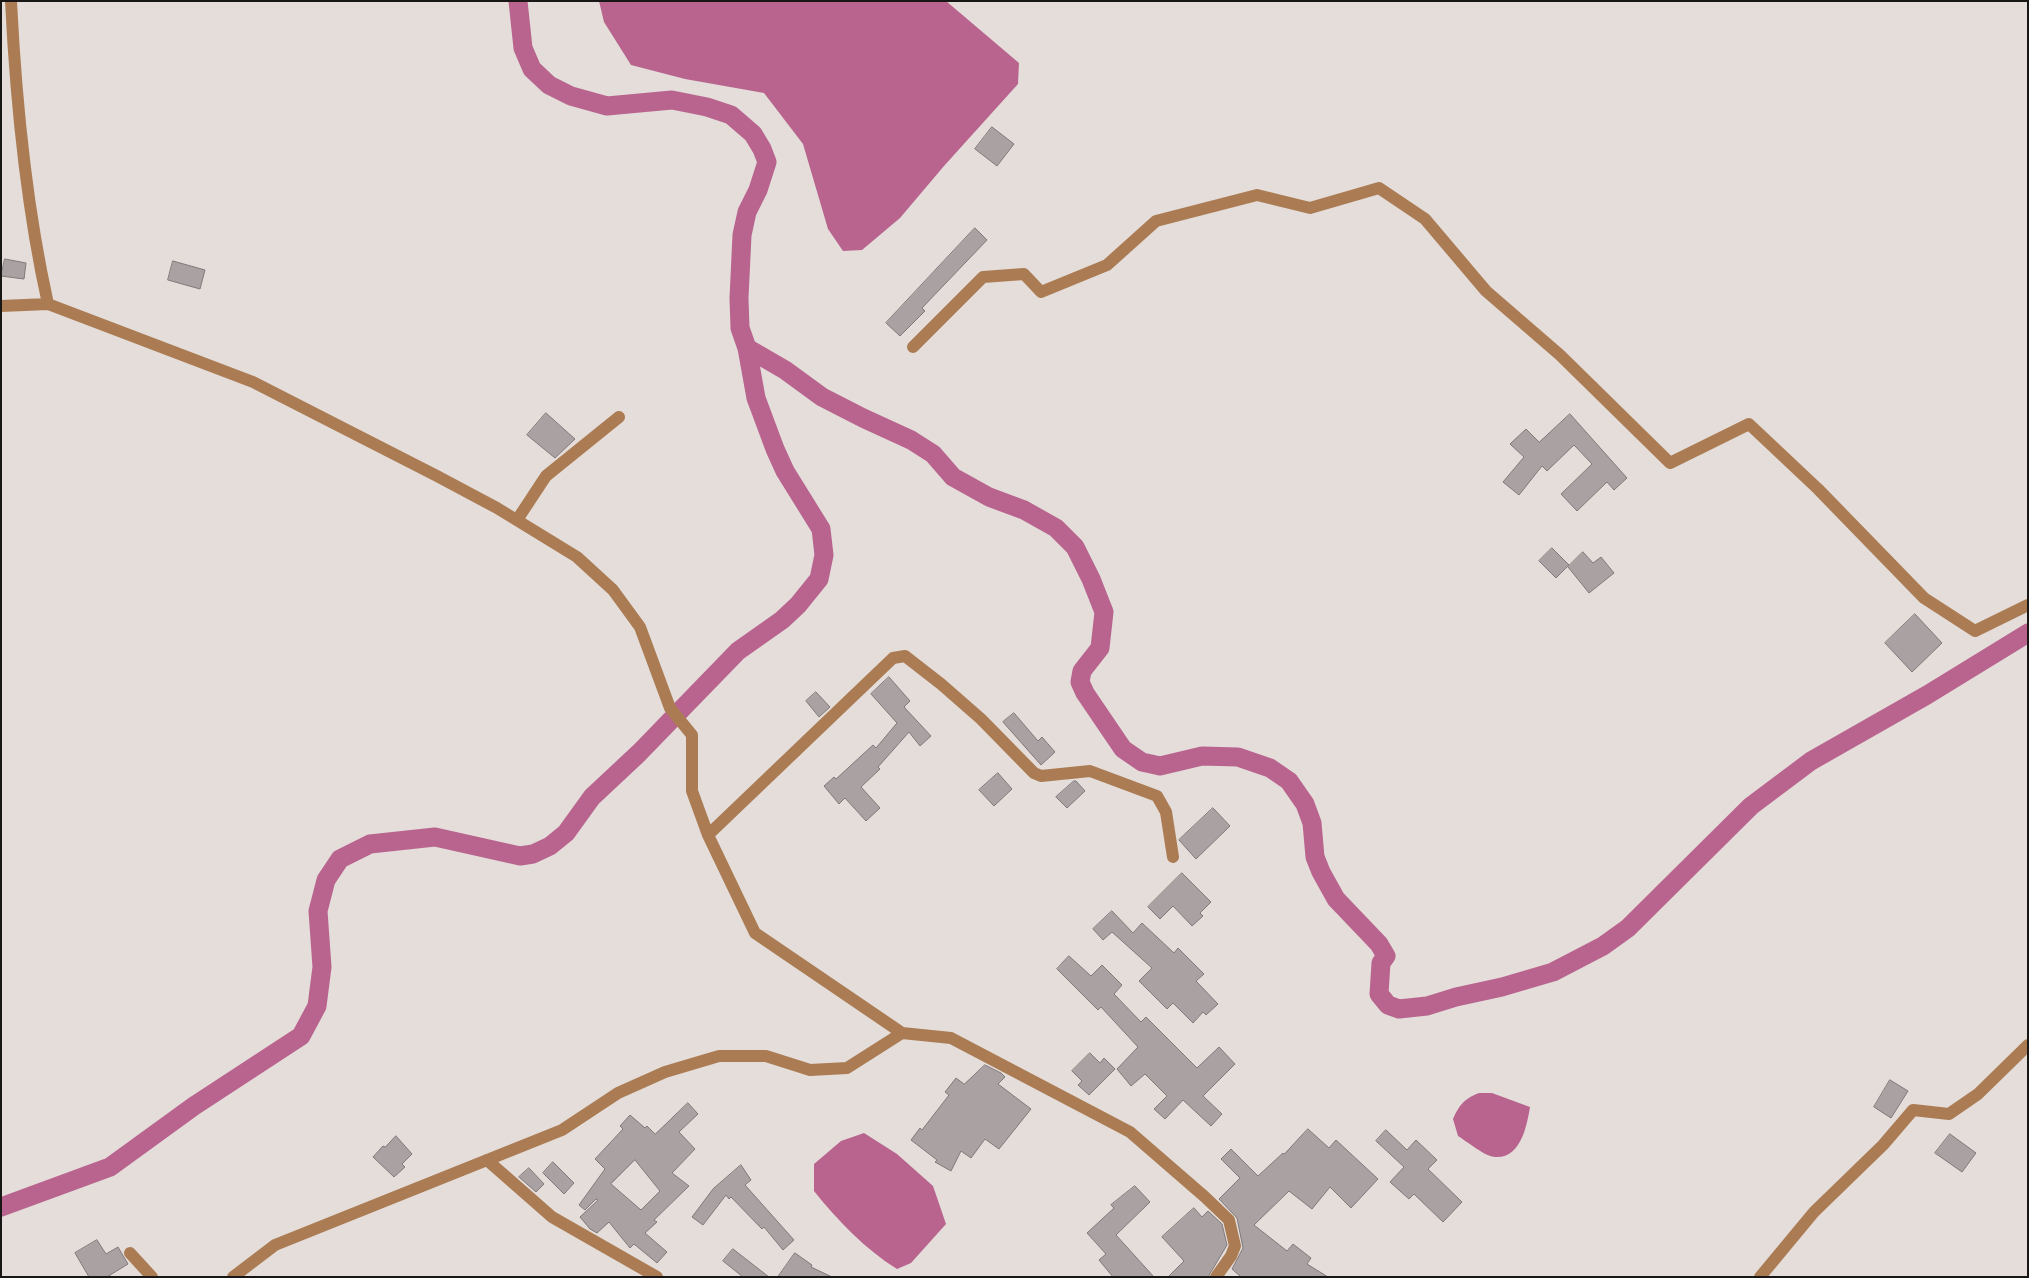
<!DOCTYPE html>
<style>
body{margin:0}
#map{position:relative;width:2029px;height:1278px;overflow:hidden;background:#e4ddda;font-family:"PT Serif",serif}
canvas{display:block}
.frame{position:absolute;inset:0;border:2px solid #191616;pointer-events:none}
</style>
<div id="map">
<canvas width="2029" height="1278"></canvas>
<div class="frame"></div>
</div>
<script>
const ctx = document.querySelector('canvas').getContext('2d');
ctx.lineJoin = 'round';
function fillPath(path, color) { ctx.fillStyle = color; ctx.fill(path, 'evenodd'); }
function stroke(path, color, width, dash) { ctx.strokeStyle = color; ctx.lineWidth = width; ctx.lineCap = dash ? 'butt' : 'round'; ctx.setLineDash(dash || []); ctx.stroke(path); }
const water = new Path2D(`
 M599,1H946L1019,63L1018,84L944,166L900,218L862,250L843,251L828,229L803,144L764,93L685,79L631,65L604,22Z
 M1479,1093H1492L1530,1107C1527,1125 1521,1159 1495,1157C1486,1157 1466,1141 1458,1136L1453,1119C1460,1104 1464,1099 1479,1093Z
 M864,1133L897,1154L933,1186L946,1224L911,1263L897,1269C865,1249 838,1221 814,1191V1164L841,1141Z`);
const canal = new Path2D(`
 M747,348L785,370L822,397L863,418L911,440L933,454L953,477L989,497L1024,510L1056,528L1075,547L1091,579L1104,612L1100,648L1082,671L1080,682L1085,693L1123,749L1142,762L1160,766L1202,756L1238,757L1270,768L1289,781L1305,804L1312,823L1315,857L1321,872L1336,899L1379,944L1386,956L1381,963L1379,994L1388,1005L1399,1009L1427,1006L1456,997L1502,987L1553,972L1603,946L1628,928L1751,806L1811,761L1927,695L2028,633
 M1,1207L110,1167L194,1106L301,1036L317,1006L322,967L318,911L326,880L340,859L370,844L435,837L520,856L533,854L550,846L566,833L592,797L639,753L738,651L782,620L798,605L819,579L824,555L821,529L785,471L775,449L756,398L747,348L740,328L739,298L742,235L747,212L758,190L767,162L762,149L753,134L731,115L707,107L672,100L607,106L571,96L549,85L532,69L523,48L518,1`);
const building = new Path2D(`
 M992,127L1014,144L997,166L975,149Z
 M975,228L987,240L922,308L925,311L900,336L886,323Z
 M5,259L26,263L24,279L1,276Z
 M173,261L205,270L200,289L168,280Z
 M546,413L575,439L555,458L527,435Z
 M1570,414L1627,478L1614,490L1607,482L1577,511L1561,494L1592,464L1574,445L1547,471L1542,466L1519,495L1503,482L1524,457L1510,444L1526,429L1539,442Z
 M1552,548L1569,565L1556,578L1539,561Z
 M1583,552L1593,563L1601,557L1614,573L1589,593L1568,567Z
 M1915,614L1942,643L1912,672L1885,643Z
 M889,677L910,701L904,707L931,736L920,746L909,732L878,767L880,769L861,787L880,808L866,821L845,798L839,804L824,786L834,777L836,779L873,745L876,748L897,723L871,694Z
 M816,692L830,707L819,717L806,701Z
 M1014,713L1038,741L1042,737L1055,752L1041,765L1003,722Z
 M998,773L1012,789L994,806L979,790Z
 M1074,781H1076L1085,791L1067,808L1056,797Z
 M1213,808L1230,826L1196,859L1179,840Z
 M1182,873L1211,902L1200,913L1203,916L1192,926L1173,906L1160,919L1148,907Z
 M1112,911L1133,933L1142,923L1174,953L1178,948L1204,974L1196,981L1218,1004L1206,1015L1203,1012L1193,1023L1173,1003L1167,1009L1139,981L1152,968L1112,932L1103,940L1093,929Z
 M1069,956L1091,976L1102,965L1122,985L1114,994L1141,1022L1146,1017L1197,1068L1219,1047L1235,1064L1203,1096L1222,1114L1211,1126L1183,1100L1165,1119L1154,1109L1167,1096L1145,1074L1131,1086L1117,1069L1138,1047L1101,1007L1098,1010L1057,969Z
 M1090,1053L1100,1063L1104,1058L1115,1069L1089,1095L1078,1085L1082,1081L1072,1071Z
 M985,1065L1001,1073L1005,1077L998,1084L1031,1109L999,1149L985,1139L971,1158L961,1151L951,1171L935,1162L937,1160L911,1140L920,1128L922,1130L949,1095L945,1092L956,1078L964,1084Z
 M1890,1080L1908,1091L1891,1118L1874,1107Z
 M688,1103L698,1114L679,1132L695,1149L672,1173L689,1186L654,1220L657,1222L645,1233L667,1252L657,1263L634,1244L630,1248L609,1222L597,1233L590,1229L580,1217L598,1200L596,1199L585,1210L579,1205L605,1169L595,1159L623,1129L620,1126L630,1115L645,1128L647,1126L655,1134ZM635,1160L660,1191L641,1210L611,1184Z
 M1308,1129L1329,1148L1336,1140L1378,1179L1351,1208L1330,1187L1312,1209L1289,1191L1254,1225L1287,1251L1293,1244L1311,1258L1307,1264L1328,1277H1241L1232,1269L1243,1248L1237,1218L1219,1199L1240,1178L1221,1159L1231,1149L1258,1176L1283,1153L1284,1154Z
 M1386,1130L1407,1150L1416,1140L1437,1160L1428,1169L1462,1202L1443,1222L1414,1194L1409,1199L1390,1182L1404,1167L1376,1141Z
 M1950,1134L1976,1153L1962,1172L1935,1153Z
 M396,1136L412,1154L402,1164L405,1167L394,1177L373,1157L383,1146L385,1147Z
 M553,1162L574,1183L564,1194L543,1173Z
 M741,1165L751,1180L745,1185L794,1240L783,1250L764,1227L762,1229L731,1197L729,1199L726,1195L703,1225L692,1217L713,1189Z
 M529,1168L544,1184L536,1192L519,1177Z
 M1135,1186L1150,1202L1116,1235L1154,1277H1113L1099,1260L1106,1254L1087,1233L1114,1208L1111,1205Z
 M1194,1208L1202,1217L1208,1211L1222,1224L1227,1245L1208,1277H1168L1184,1261L1162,1237Z
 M97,1240L106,1254L118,1247L128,1264L107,1277H89L75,1253Z
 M733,1249L769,1277H743L723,1261Z
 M795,1253L812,1265L811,1267L832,1277H778Z`);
const street = new Path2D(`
 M11,1C16,103 26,205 48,304L253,382L437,476L497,508L577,557L613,590L640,627L670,708L692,735V791L708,835L755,933L902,1033L951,1038L1130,1132L1205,1197L1229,1220L1235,1246L1231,1256L1216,1277
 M1,306L48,304
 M913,347L983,277L1024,274L1041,292L1107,265L1156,221L1257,195L1310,208L1379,188L1425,219L1486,291L1560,355L1670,463L1749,424L1818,489L1924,598L1975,631L2028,605
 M517,520L546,476L619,417
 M708,835L893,658L905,656L941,684L981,719L1034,773L1041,776L1090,771L1157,796L1166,812L1173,857
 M487,1160L552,1217L657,1277
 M130,1253L152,1277
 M233,1277L275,1245L562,1130L618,1093L665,1072L719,1056H766L810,1070L847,1068L902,1033
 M1760,1277L1814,1212L1883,1145L1913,1110L1949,1114L1978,1094L2028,1045`);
fillPath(water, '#b9648e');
stroke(canal, '#b9648e', 19);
fillPath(building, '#a9a1a2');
stroke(building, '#807979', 1);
stroke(street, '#ab7c53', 12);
</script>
